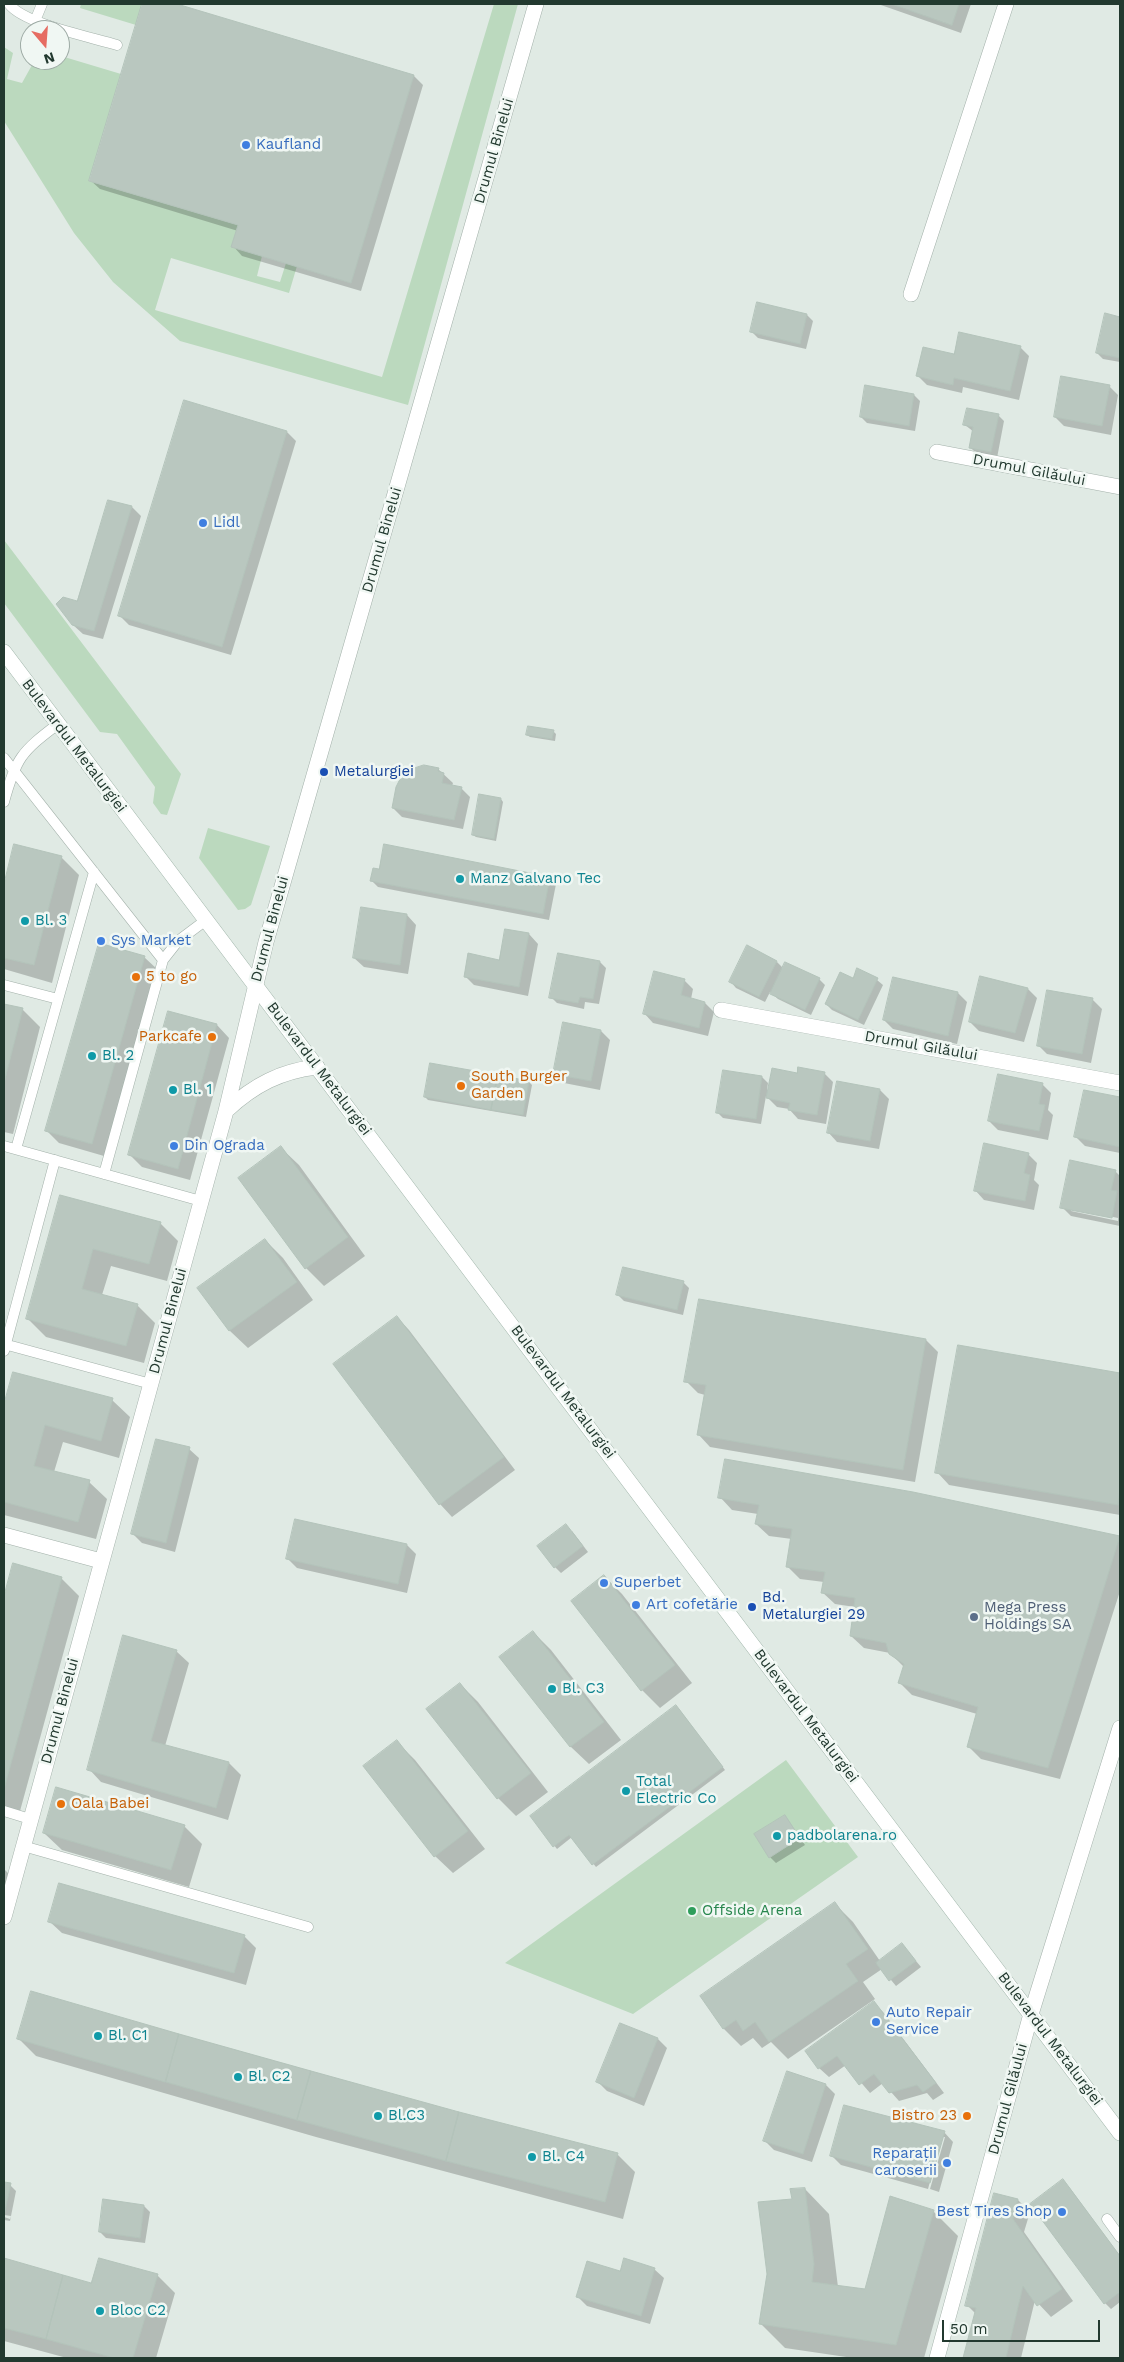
<!DOCTYPE html>
<meta charset="utf-8">
<style>
body{margin:0}
#map{position:relative;width:1124px;height:2362px;overflow:hidden;background:#e0eae4;font-family:"Work Sans",sans-serif}
canvas{display:block}
.frame{position:absolute;inset:0;border:5px solid #22392f;pointer-events:none}
.north{position:absolute;left:20px;top:20px;width:50px;height:50px;box-sizing:border-box;background:#f0f7f3;border:1px solid #9eaba5;border-radius:50%;rotate:162deg;font-size:14px;font-weight:700;line-height:20px;text-align:center;color:#22392f}
.north::after{content:'';display:block;margin:auto;width:18px;height:22px;background:#e66c62;clip-path:polygon(50% 0,100% 100%,50% 72%,0 100%)}
.scale{position:absolute;left:942px;top:2320px;width:158px;height:22px;box-sizing:border-box;border:2px solid #22392f;border-top:0;padding-left:6px;font-size:15px;line-height:18px;white-space:nowrap;color:#22392f;-webkit-text-stroke:4px #f0f7f3;paint-order:stroke}
</style>
<div id="map">
<canvas width="1124" height="2362"></canvas>
<div class="frame"></div>
<div class="north">N</div>
<div class="scale">50 m</div>
</div>
<script>
const ctx = document.querySelector('canvas').getContext('2d');
ctx.lineJoin = 'round';
function fillPath(path, color) { ctx.fillStyle = color; ctx.fill(path, 'evenodd'); }
function stroke(path, color, width, dash) { ctx.strokeStyle = color; ctx.lineWidth = width; ctx.lineCap = dash ? 'butt' : 'round'; ctx.setLineDash(dash || []); ctx.stroke(path); }
function write(font, color, halo, rows, align = 'center') {
  ctx.font = font + ' "Work Sans",sans-serif'; ctx.lineWidth = 5; ctx.setLineDash([]); ctx.textBaseline = 'middle'; ctx.strokeStyle = halo; ctx.fillStyle = color; for (const [text, x, y, turn = 0] of rows) {
    ctx.save(); ctx.translate(x, y); ctx.rotate((+turn || 0) * Math.PI / 180); ctx.textAlign = isNaN(turn) ? turn : align; if (halo) ctx.strokeText(text, 0, 0); ctx.fillText(text, 0, 0); ctx.restore();
  }
}
const green = new Path2D(`
 M81,4H142L136,25L80,8Z
 M494,4H518L408,405L180,341L113,282L74,233L4,121V47L13,53L7,79L22,83L32,65L48,60H60L61,56L121,74L89,181L238,225L262,256L257,276L280,282L286,263L297,266L289,293L171,258L155,310L382,377Z
 M4,540L181,774L167,815L161,814L153,803L155,787L117,734L100,732L4,603Z
 M208,828L270,846L251,905L245,909L238,910L199,858Z
 M786,1760L858,1857L633,2014L505,1963Z`);
const shadow = new Path2D(`
 M144,4H172L414,76L423,85L361,291L242,256L233,246L238,231L100,189L90,180Z
 M878,4H971L961,33Z
 M807,315L813,321L806,349L758,338L752,332Z
 M1106,315L1120,318V362L1103,359L1097,353Z
 M1020,347L1029,356L1019,400L963,387L962,393L927,385L918,376Z
 M1109,386L1118,395L1111,435L1064,426L1055,417Z
 M914,395L920,401L915,431L867,423L861,417Z
 M185,401L287,432L296,441L231,655L129,625L120,616Z
 M998,415L1004,421L997,458L977,454L971,448L974,432L965,425Z
 M132,507L141,516L103,639L83,634L73,625L78,603Z
 M553,731L556,734L555,741L530,737L527,735Z
 M438,769L453,783L452,786L461,788L470,797L463,829L402,817L393,808Z
 M501,799L503,802L496,841L476,837L473,835Z
 M15,845L61,857L79,875L52,983L4,969V889Z
 M550,878L556,884L549,920L378,887L372,881Z
 M362,909L407,915L416,925L408,974L364,967L354,958Z
 M506,930L529,934L538,944L528,996L474,985L465,976L500,961Z
 M559,955L600,962L606,968L599,1004L585,1002L584,1009L557,1003L551,997Z
 M144,957L157,969L104,1156L59,1143L47,1131Z
 M777,962L784,969L819,979L825,985L811,1015L778,999L770,992L765,1002L736,988L731,982Z
 M858,970L877,980L883,985L864,1025L832,1010L826,1004L853,979Z
 M894,978L958,993L967,1002L957,1044L893,1029L884,1020Z
 M684,980L693,989L691,999L705,1003L714,1012L708,1036L653,1023L644,1013Z
 M1028,989L1037,998L1024,1042L979,1031L970,1022Z
 M1092,999L1102,1009L1091,1063L1047,1054L1038,1045Z
 M4,1005L22,1009L40,1027L13,1134L4,1132Z
 M168,1013L217,1025L229,1038L190,1180L142,1167L130,1155Z
 M601,1031L610,1040L600,1090L564,1083L555,1074Z
 M431,1064L529,1082L532,1085L526,1117L428,1100L425,1097Z
 M824,1073L833,1082L826,1124L798,1119L789,1109L777,1107L766,1096L761,1124L723,1118L717,1112L762,1077L768,1083L767,1090L769,1091L798,1075Z
 M1042,1084L1051,1093L1048,1110L1053,1115L1048,1140L998,1130L989,1121Z
 M880,1090L889,1099L879,1149L837,1142L828,1132Z
 M1085,1091L1120,1099V1153L1085,1146L1076,1137Z
 M281,1148L299,1165L365,1256L324,1286L306,1268Z
 M1028,1154L1037,1163L1034,1180L1039,1185L1034,1210L984,1200L975,1190Z
 M1115,1171L1120,1176V1226L1071,1216L1062,1207ZM1071,1208L1118,1218V1221L1071,1211Z
 M61,1196L160,1223L178,1241L167,1281L111,1266L102,1295L137,1305L155,1323L144,1363L46,1337L28,1319Z
 M265,1240L283,1258L313,1300L248,1348L230,1331L199,1288Z
 M683,1282L689,1288L683,1315L624,1301L618,1295Z
 M397,1317L409,1330L515,1470L452,1517L440,1504L335,1364Z
 M926,1340L938,1352L915,1482L710,1447L698,1434L705,1395L698,1393L686,1381Z
 M959,1347L1120,1375V1515L949,1485L937,1472Z
 M13,1373L112,1400L130,1417L119,1458L63,1442L54,1472L89,1482L107,1499L96,1539L4,1515V1409Z
 M189,1449L199,1458L175,1552L142,1543L133,1534Z
 M913,1494L1120,1537V1591L1060,1779L981,1759L968,1746L977,1714L912,1695L899,1682L904,1667L890,1653L864,1648L851,1636L855,1607L835,1604L822,1592L824,1582L800,1579L788,1567L792,1539L769,1536L756,1524L758,1514L732,1510L720,1497Z
 M572,1531L588,1552L561,1573L555,1567Z
 M407,1545L416,1554L407,1593L297,1568L288,1559Z
 M14,1565L61,1578L79,1596L20,1811L4,1807V1601Z
 M604,1576L622,1594L692,1683L660,1708L642,1690L573,1601Z
 M533,1632L551,1650L621,1740L589,1764L571,1747L501,1657Z
 M176,1651L189,1663L165,1746L229,1763L241,1775L228,1820L101,1782L89,1769Z
 M460,1684L478,1702L548,1792L516,1816L498,1798L428,1709Z
 M679,1709L725,1770L596,1867L572,1837L557,1849L531,1816Z
 M397,1742L415,1760L485,1849L453,1873L435,1856Z
 M785,1816L805,1845L776,1863L770,1857Z
 M184,1826L202,1844L189,1887L62,1850L44,1833Z
 M4,1869L10,1875L4,1898Z
 M835,1904L853,1922L880,1961L902,1944L921,1967L896,1986L882,1969L863,1982L875,1999L788,2059L771,2042L762,2048L753,2038L741,2046L723,2028Z
 M49,1921L244,1936L256,1948L246,1985L62,1933Z
 M32,1993L460,2113L617,2154L635,2172L623,2219L316,2137L36,2056L18,2038Z
 M873,2003L883,2012L944,2093L933,2100L927,2093L899,2101L883,2083L870,2093L846,2065L829,2077L819,2068L806,2051Z
 M658,2039L667,2048L644,2106L607,2091L598,2082Z
 M826,2085L835,2094L812,2162L774,2150L765,2141Z
 M944,2132L953,2142L939,2192L930,2189L945,2137H942L928,2189L841,2165L832,2156Z
 M4,2183L10,2185L16,2191L10,2221L4,2220V2217L10,2219L11,2216L4,2215Z
 M1069,2187L1120,2256V2302L1111,2309L1105,2303Z
 M805,2189L829,2214L838,2287L866,2290L933,2211L958,2236L924,2358H853L785,2348L760,2323L793,2200Z
 M1018,2200L1030,2212L1024,2232L1073,2301L1051,2317L1035,2300L1021,2358H964L976,2314L967,2305Z
 M144,2206L150,2212L145,2243L106,2238L100,2232Z
 M4,2259L92,2285L157,2275L175,2293L156,2358H67L4,2341Z
 M654,2269L664,2278L650,2324L587,2306L578,2297L621,2272Z`);
const building = new Path2D(`
 M142,4H177L414,75L351,283L231,247L238,225L89,181Z
 M892,4H959L952,25Z
 M757,302L807,314L800,344L750,332Z
 M1105,313L1120,317V358L1096,353Z
 M959,332L1021,346L1010,391L954,378L953,385L916,376L923,347L954,354Z
 M1061,376L1110,385L1102,426L1054,417Z
 M865,385L914,394L909,426L860,417Z
 M184,400L287,431L222,647L118,616Z
 M967,408L999,414L991,452L969,448L973,427L963,425Z
 M108,500L132,506L94,631L72,625L56,604L63,597L77,601Z
 M528,726L554,730L552,739L526,735Z
 M424,765L439,768L438,771L444,773L442,783L462,787L454,820L392,808L396,787L399,781L409,770Z
 M479,794L501,798L494,839L472,835Z
 M14,844L62,856L34,965L4,958V884Z
 M384,844L550,877L543,914L370,881L373,868L379,869Z
 M361,907L407,914L400,965L353,958Z
 M505,929L529,933L519,987L464,977L468,953L499,960Z
 M99,943L145,956L92,1144L45,1131Z
 M747,945L777,961L759,997L729,982Z
 M558,953L600,961L593,999L580,997L578,1003L549,998Z
 M785,962L820,978L805,1010L770,994Z
 M857,968L878,978L858,1020L825,1004L840,972L853,978Z
 M654,971L685,979L681,995L705,1002L699,1028L643,1014Z
 M980,976L1028,988L1015,1033L969,1022Z
 M893,977L958,992L948,1036L883,1020Z
 M1047,990L1093,998L1082,1054L1037,1046Z
 M4,1004L23,1008L4,1083Z
 M168,1011L217,1024L178,1169L128,1155Z
 M563,1022L601,1030L591,1081L553,1074Z
 M430,1063L498,1075L491,1110L424,1097Z
 M798,1067L825,1072L817,1115L788,1110L790,1103L766,1098L772,1068L797,1073Z
 M723,1070L762,1076L756,1119L716,1113Z
 M998,1074L1043,1083L1039,1104L1045,1105L1039,1131L988,1121Z
 M498,1075L529,1081L523,1115L491,1110Z
 M837,1081L880,1089L870,1141L827,1133Z
 M1084,1090L1120,1097V1147L1074,1137Z
 M984,1143L1029,1153L1024,1173L1030,1175L1025,1201L974,1191Z
 M281,1146L348,1237L305,1269L238,1178Z
 M1070,1160L1116,1170L1111,1190L1117,1191L1112,1218L1060,1208Z
 M60,1195L161,1222L149,1264L93,1249L82,1289L138,1304L126,1346L26,1319Z
 M265,1239L297,1282L229,1331L197,1288Z
 M623,1267L684,1281L677,1310L616,1295Z
 M699,1299L926,1339L903,1470L697,1435L706,1385L684,1382Z
 M397,1316L504,1457L439,1505L333,1364Z
 M958,1345L1120,1373V1489L1118,1505L935,1473Z
 M13,1372L113,1398L101,1441L45,1425L34,1466L90,1480L78,1522L4,1502V1404Z
 M156,1439L190,1447L166,1543L131,1534Z
 M725,1459L913,1492L1120,1536L1048,1768L967,1747L978,1707L898,1683L904,1664L889,1654L886,1643L850,1636L855,1598L821,1593L825,1572L786,1567L792,1529L755,1524L759,1505L718,1498Z
 M295,1519L407,1544L398,1584L286,1559Z
 M566,1524L583,1546L554,1568L537,1546Z
 M13,1563L62,1577L4,1789V1596Z
 M604,1575L675,1665L641,1691L571,1601Z
 M533,1631L604,1722L570,1747L499,1657Z
 M123,1635L177,1650L151,1741L229,1762L216,1808L87,1770Z
 M460,1683L531,1773L497,1799L426,1709Z
 M676,1705L723,1767L592,1865L569,1835L553,1847L530,1816Z
 M397,1740L468,1831L434,1857L363,1766Z
 M56,1787L185,1825L171,1870L43,1833Z
 M785,1815L800,1838L769,1858L754,1834Z
 M59,1883L245,1935L234,1973L48,1922Z
 M835,1902L868,1949L846,1964L858,1981L769,2042L755,2022L743,2031L736,2020L723,2029L700,1996Z
 M902,1943L916,1961L889,1981L876,1963Z
 M31,1991L179,2034L165,2082L17,2039Z
 M874,2001L936,2083L923,2092L917,2085L889,2093L874,2074L859,2085L837,2056L818,2069L805,2051Z
 M620,2023L658,2038L634,2098L596,2082Z
 M179,2034L311,2071L297,2120L166,2082Z
 M311,2071L459,2112L446,2161L297,2120Z
 M787,2071L826,2084L803,2154L763,2141Z
 M844,2105L945,2131L930,2183L830,2156Z
 M459,2112L618,2153L605,2202L446,2161Z
 M1063,2179L1120,2256V2292L1104,2304L1030,2204Z
 M4,2182L11,2183L4,2216Z
 M805,2188L814,2264L812,2282L865,2289L890,2196L934,2210L896,2345L759,2324L767,2274L758,2202L792,2199L790,2189Z
 M994,2193L1018,2199L1013,2219L1062,2289L1037,2306L1023,2286L1006,2358H963L976,2308L965,2306Z
 M103,2199L144,2205L140,2238L99,2232Z
 M4,2258L63,2275L46,2339L4,2328Z
 M99,2258L158,2274L133,2358H114L46,2339L63,2275L91,2283Z
 M624,2258L655,2268L641,2316L576,2297L587,2261L620,2271Z`);
const service = new Path2D(`
 M9,4C24,24 91,37 117,45
 M35,21L42,4
 M4,758L163,960
 M4,802C16,758 21,752 58,724
 M4,985L58,999
 M4,1146L201,1201
 M16,1149L94,872
 M104,1174L163,960L178,941L206,920
 M4,1344L151,1384
 M4,1351L55,1160
 M4,1811L30,1819
 M23,1846L308,1927
 M1107,2219L1120,2237`);
const minor = new Path2D(`
 M911,294L1006,4
 M937,452L1120,487
 M721,1010L1120,1083
 M227,1110C254,1085 281,1071 317,1067
 M4,1535L101,1561
 M4,1917L226,1111L266,942L536,4
 M937,2358L1031,2014L1120,1728`);
const secondary = new Path2D(`
 M4,652L1120,2133`);
const markers = [
 [246,145,5,"#3f7fe0"],
 [203,523,5,"#3f7fe0"],
 [324,772,5,"#1a4fb4"],
 [460,879,5,"#0f9aa8"],
 [25,921,5,"#0f9aa8"],
 [101,941,5,"#3f7fe0"],
 [136,977,5,"#e8710a"],
 [212,1037,5,"#e8710a"],
 [92,1056,5,"#0f9aa8"],
 [461,1086,5,"#e8710a"],
 [173,1090,5,"#0f9aa8"],
 [174,1146,5,"#3f7fe0"],
 [604,1583,5,"#3f7fe0"],
 [636,1605,5,"#3f7fe0"],
 [752,1607,5,"#1a4fb4"],
 [974,1617,5,"#5c6f8a"],
 [552,1689,5,"#0f9aa8"],
 [626,1791,5,"#0f9aa8"],
 [61,1804,5,"#e8710a"],
 [777,1836,5,"#0f9aa8"],
 [692,1911,5,"#2e9e5b"],
 [876,2022,5,"#3f7fe0"],
 [98,2036,5,"#0f9aa8"],
 [238,2077,5,"#0f9aa8"],
 [378,2116,5,"#0f9aa8"],
 [967,2116,5,"#e8710a"],
 [532,2157,5,"#0f9aa8"],
 [947,2163,5,"#3f7fe0"],
 [1062,2212,5,"#3f7fe0"],
 [100,2311,5,"#0f9aa8"]
];
const shopNames = [
 ["Kaufland",256,145],
 ["Lidl",213,523],
 ["Sys Market",111,941],
 ["Din Ograda",184,1146],
 ["Superbet",614,1583],
 ["Art cofetărie",646,1605],
 ["Auto Repair",886,2013],
 ["Service",886,2030],
 ["Reparații",937,2154,"right"],
 ["caroserii",937,2171,"right"],
 ["Best Tires Shop",1052,2212,"right"]
];
const streetNames = [
 ["Drumul Binelui",494,151,-74],
 ["Drumul Gilăului",1029,470,11],
 ["Drumul Binelui",382,540,-74],
 ["Bulevardul Metalurgiei",74,746,53],
 ["Drumul Binelui",270,929,-75],
 ["Drumul Gilăului",921,1046,10],
 ["Bulevardul Metalurgiei",319,1069,53],
 ["Drumul Binelui",168,1321,-75],
 ["Bulevardul Metalurgiei",563,1392,53],
 ["Drumul Binelui",60,1711,-75],
 ["Bulevardul Metalurgiei",806,1716,53],
 ["Bulevardul Metalurgiei",1050,2039,53],
 ["Drumul Gilăului",1008,2099,-75]
];
const transitNames = [
 ["Metalurgiei",334,772],
 ["Bd.",762,1598],
 ["Metalurgiei 29",762,1615]
];
const cultureNames = [
 ["Manz Galvano Tec",470,879],
 ["Bl. 3",35,921],
 ["Bl. 2",102,1056],
 ["Bl. 1",183,1090],
 ["Bl. C3",562,1689],
 ["Total",636,1782],
 ["Electric Co",636,1799],
 ["padbolarena.ro",787,1836],
 ["Bl. C1",108,2036],
 ["Bl. C2",248,2077],
 ["Bl.C3",388,2116],
 ["Bl. C4",542,2157],
 ["Bloc C2",110,2311]
];
const foodNames = [
 ["5 to go",146,977],
 ["Parkcafe",202,1037,"right"],
 ["South Burger",471,1077],
 ["Garden",471,1094],
 ["Oala Babei",71,1804],
 ["Bistro 23",957,2116,"right"]
];
const serviceNames = [
 ["Mega Press",984,1608],
 ["Holdings SA",984,1625]
];
const leisureNames = [
 ["Offside Arena",702,1911]
];
fillPath(green, '#bbd9be');
fillPath(shadow, '#0003');
fillPath(building, '#b9c7bf');
stroke(building, '#b3c3ba', 1);
stroke(service, '#a3b1aa', 11);
stroke(minor, '#a3b1aa', 16);
stroke(secondary, '#a0b5aa', 16);
stroke(service, '#fff', 10);
stroke(minor, '#fff', 15);
stroke(secondary, '#fff', 15);
for (const [x, y, r, color] of markers) { const dot = new Path2D(); dot.arc(x, y, r, 0, 2 * Math.PI); ctx.fillStyle = color; ctx.fill(dot); stroke(dot, '#f0f7f3', 2); }
write('15px', '#366cbe', '#f0f7f3', shopNames, 'left');
write('15px', '#22392f', '#f0f7f3', streetNames);
write('15px', '#164399', '#f0f7f3', transitNames, 'left');
write('15px', '#0d838f', '#f0f7f3', cultureNames, 'left');
write('15px', '#c56008', '#f0f7f3', foodNames, 'left');
write('15px', '#4e5e75', '#f0f7f3', serviceNames, 'left');
write('15px', '#27864d', '#f0f7f3', leisureNames, 'left');
</script>
